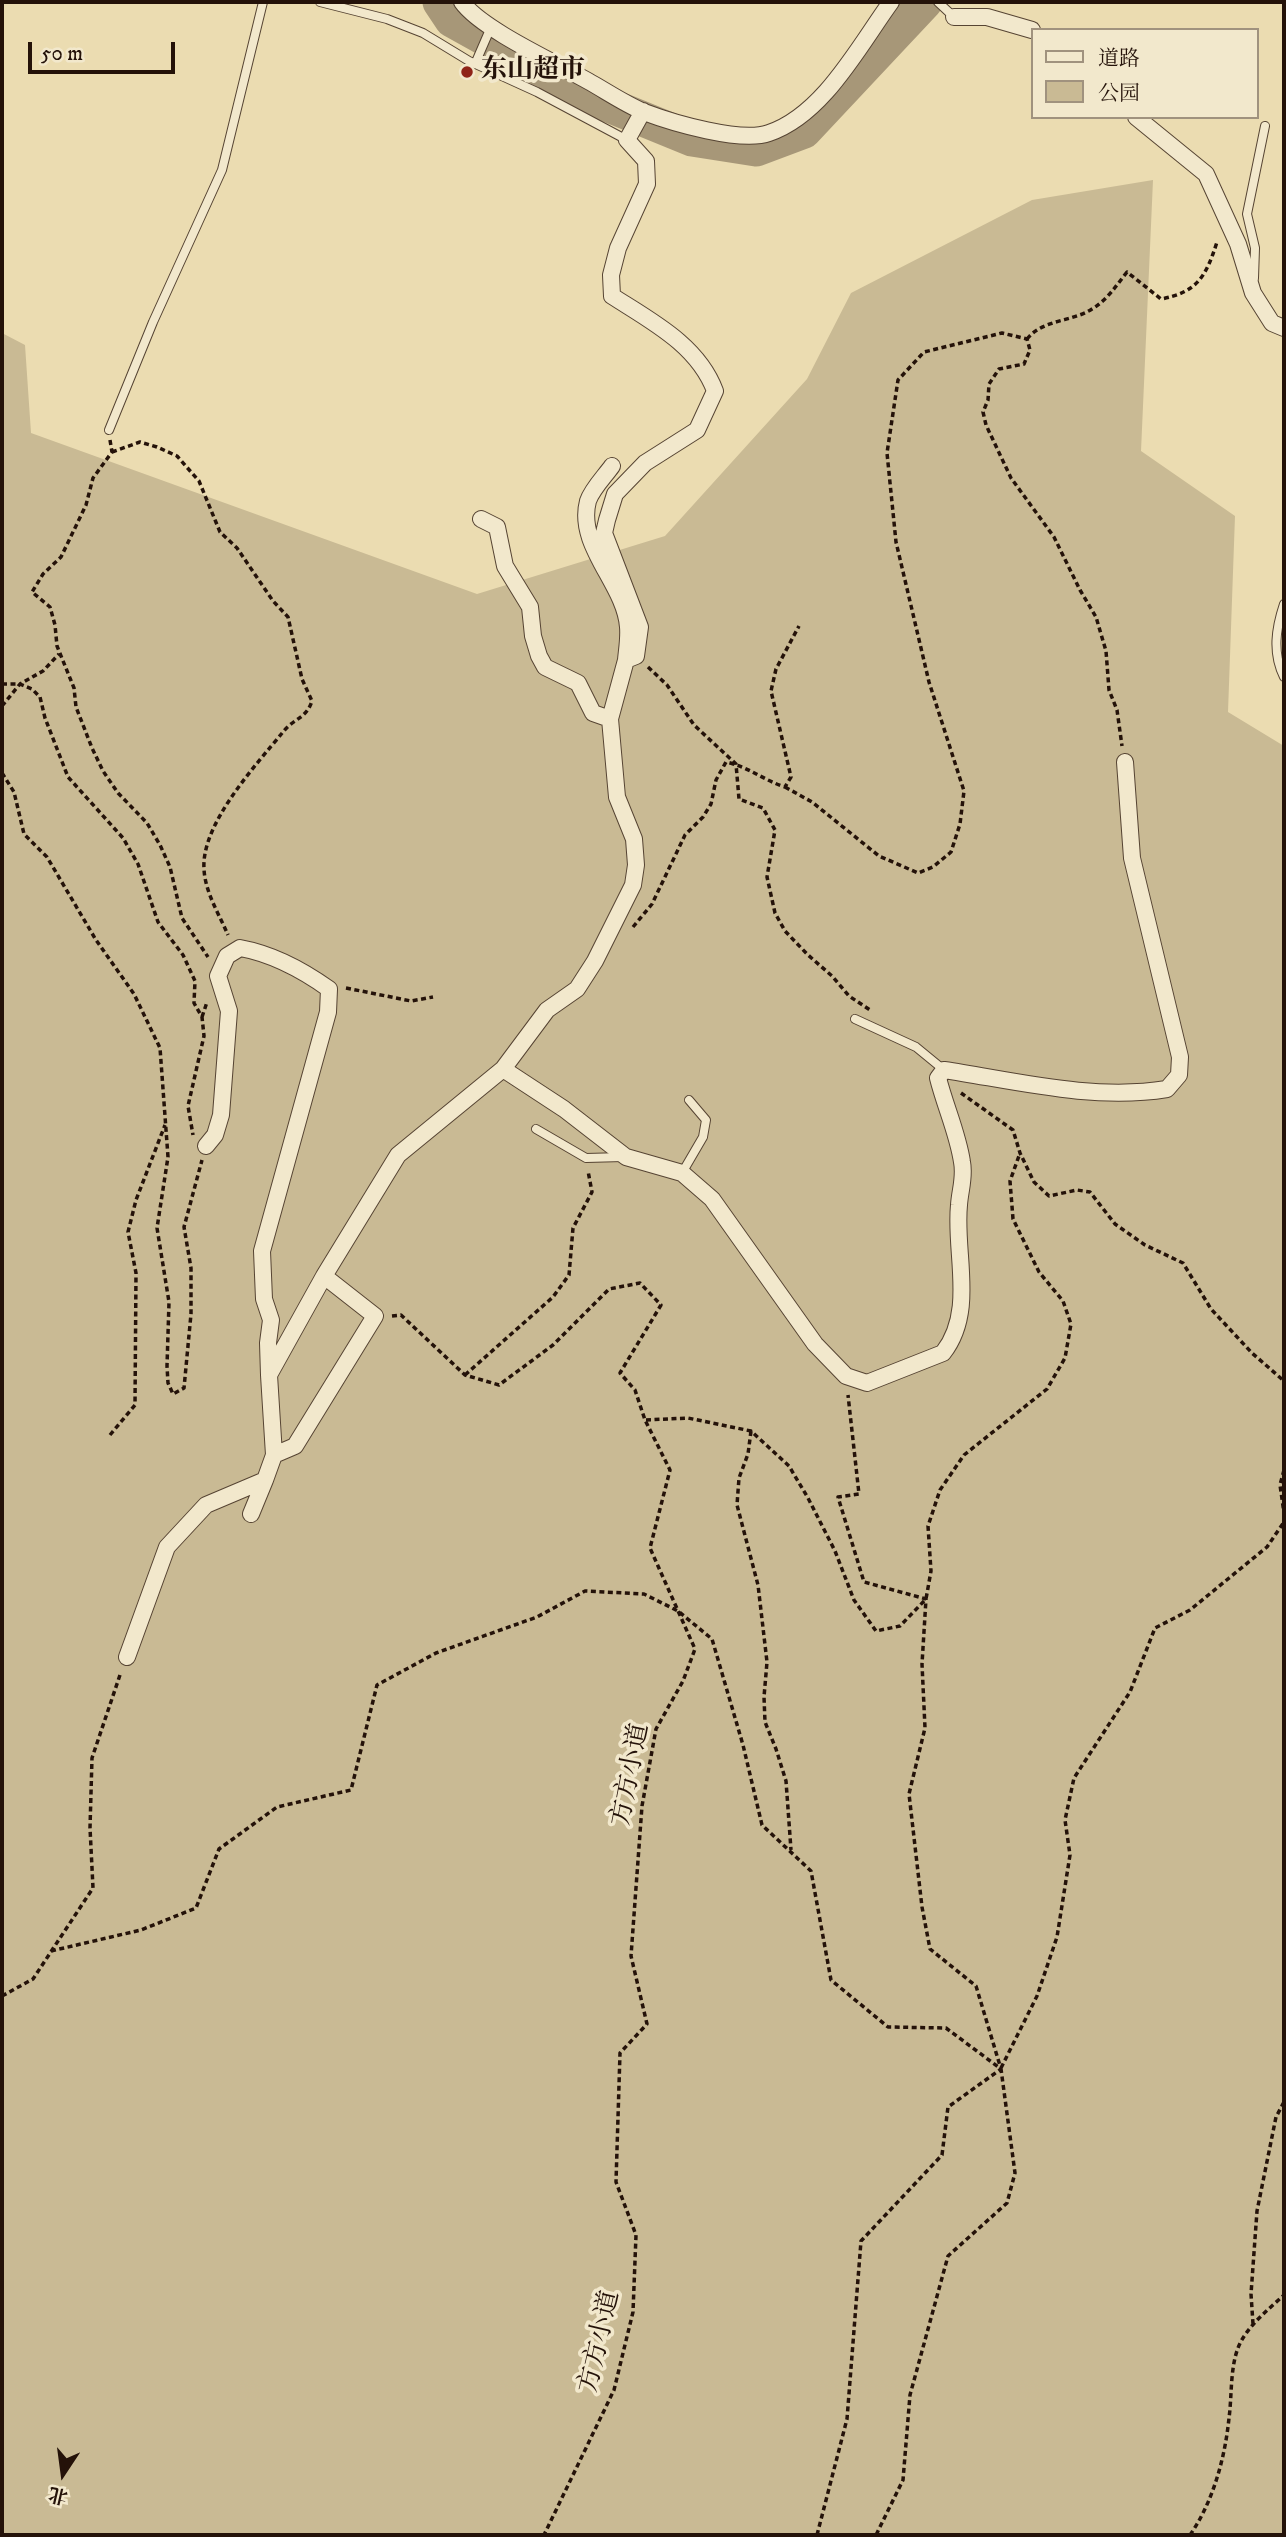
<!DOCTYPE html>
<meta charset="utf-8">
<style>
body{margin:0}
#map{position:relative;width:1286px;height:2537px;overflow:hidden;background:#ebdcb1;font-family:"IM FELL DW Pica","Noto Serif SC",serif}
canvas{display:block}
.frame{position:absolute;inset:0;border:4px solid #241209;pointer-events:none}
.legend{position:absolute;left:1031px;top:28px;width:228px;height:91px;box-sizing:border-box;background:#f2e8cc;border:2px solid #a0927e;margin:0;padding:9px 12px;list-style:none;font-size:21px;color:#241209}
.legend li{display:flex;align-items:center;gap:14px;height:35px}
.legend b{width:35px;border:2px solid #a0927e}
.north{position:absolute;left:28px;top:2439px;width:70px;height:70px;-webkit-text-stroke:5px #f2e8cc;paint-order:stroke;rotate:193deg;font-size:19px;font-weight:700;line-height:28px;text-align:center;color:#241209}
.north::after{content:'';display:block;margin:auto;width:24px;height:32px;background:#241209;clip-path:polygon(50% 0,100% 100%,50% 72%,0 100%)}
.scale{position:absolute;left:28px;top:42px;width:147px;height:32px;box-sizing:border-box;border:4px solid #241209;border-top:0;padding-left:9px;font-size:21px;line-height:24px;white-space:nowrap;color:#241209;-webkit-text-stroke:5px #f2e8cc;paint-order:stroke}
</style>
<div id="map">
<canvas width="1286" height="2537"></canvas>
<div class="frame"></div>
<ul class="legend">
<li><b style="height:9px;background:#f2e8cc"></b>道路</li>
<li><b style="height:19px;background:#c9ba94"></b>公园</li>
</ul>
<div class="north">北</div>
<div class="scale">50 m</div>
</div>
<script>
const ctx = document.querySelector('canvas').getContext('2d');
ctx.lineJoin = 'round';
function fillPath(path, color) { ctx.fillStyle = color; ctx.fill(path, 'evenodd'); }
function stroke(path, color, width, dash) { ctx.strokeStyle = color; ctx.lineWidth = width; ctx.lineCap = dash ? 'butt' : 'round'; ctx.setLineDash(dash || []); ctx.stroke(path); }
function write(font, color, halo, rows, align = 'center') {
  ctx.font = font + ' "IM FELL DW Pica","Noto Serif SC",serif'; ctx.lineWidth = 7; ctx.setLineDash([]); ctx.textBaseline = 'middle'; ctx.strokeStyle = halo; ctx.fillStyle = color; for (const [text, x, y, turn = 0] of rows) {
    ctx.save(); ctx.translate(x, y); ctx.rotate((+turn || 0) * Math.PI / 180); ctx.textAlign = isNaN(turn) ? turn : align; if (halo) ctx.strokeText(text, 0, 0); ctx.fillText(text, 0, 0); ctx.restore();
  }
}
const green = new Path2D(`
 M1153,180L1141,451L1235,516L1228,712L1284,746V2535H2V333L25,345L31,433L477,594L665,536L807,379L851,293L1032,200Z`);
const river = new Path2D(`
 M440,2L452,20L594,99L692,139L756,149L804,131L925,2`);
const path = new Path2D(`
 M1027,339C1043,319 1072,322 1092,309C1107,300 1116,286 1127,272L1161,299C1198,292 1206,276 1217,242
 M110,440L112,452L93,478L86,505L61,557L43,574L32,592L50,607L55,625L57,646L74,688L76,707L92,748L103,771L118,793L147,823L160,845L170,867L182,918L208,957
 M112,452L140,442L157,447L177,456L199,481L220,532L237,548L273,601L288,617L302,679L312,701C306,719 294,718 283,732C256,765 201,824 204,869C205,892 219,914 228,935
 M648,667L667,685L694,725L736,764L739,799L763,808L775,830L767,877L775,913L785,931L808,955L832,976L849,996L870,1010
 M2,684H20L32,689L40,697L45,718L68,777L123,838L138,864L158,922L183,955L195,981L194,1003L202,1017L204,1036L188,1106L193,1135
 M2,706L20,684L43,671L59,654
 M2,773L14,792L24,834L47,857L96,940L134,994L160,1048L168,1157L157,1228L169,1302L167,1366L168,1383L173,1394L184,1388L191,1314V1268L184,1227L202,1160
 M785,787L812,802L879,856L918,873L933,867L951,852L960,824L964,791L929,682L896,542L887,453L898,380L924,352L1002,333L1027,339L1030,350L1024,364L999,369L989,384L988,400L983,412L986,425L1011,478L1054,537L1080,590L1096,617L1106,651L1109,690L1117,710L1122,746
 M633,927L652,904L685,835L703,817L711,804L716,780L726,762C749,767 763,780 785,787L791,777L771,691L776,669L799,626
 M346,988L411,1001L433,997
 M202,1017L207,1002
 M961,1093L1013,1130L1020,1153L1034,1182L1049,1196L1077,1190L1090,1192L1115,1224L1145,1245L1183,1263L1211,1309L1252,1353L1284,1381
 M392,1316L401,1315L465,1375L499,1385L553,1345L609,1289L640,1283L661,1305L620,1373L635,1390L645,1420L670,1470L650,1548L695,1649L683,1681L656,1729L642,1806L631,1956L647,2024L620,2053L616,2182L636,2235L633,2312L614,2390L544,2535
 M465,1375L553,1297L569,1275L573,1228L592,1192L588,1171
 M646,1420L688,1418L751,1431L789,1466L808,1498L835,1551L854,1600L876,1631L900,1626L926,1599L931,1571L928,1526L940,1490L964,1455L1047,1389L1065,1358L1071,1324L1063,1301L1039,1272L1013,1219L1010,1181L1020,1153
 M751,1431L748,1454L739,1478L737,1505L758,1585L767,1662L764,1697L765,1722L776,1749L786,1781L791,1850
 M110,1435L135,1405L136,1273L128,1232L136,1200L165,1125
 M1284,1470L1280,1485L1284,1513
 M51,1951L141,1930L196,1908L219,1849L277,1807L351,1790L377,1685L436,1653L537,1617L585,1591L644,1594L678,1611L712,1639L743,1745L762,1825L811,1871L831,1980L888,2027L946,2028L1001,2069L1015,2173L1007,2203L948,2256L910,2395L903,2480L876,2535
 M2,1996L33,1979L93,1888L90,1828L92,1758L121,1672
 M1001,2068L1037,1996L1057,1937L1070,1855L1065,1820L1074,1778L1130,1692L1155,1628L1190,1610L1267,1547L1284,1522
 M1253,2324L1251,2294L1257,2211L1276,2117L1284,2102
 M817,2535L847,2419L861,2241L942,2155L948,2107L1001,2069L976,1986L930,1949L922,1907L909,1794L925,1728L922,1664L926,1599L864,1582L838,1497L859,1494L848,1395
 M1190,2535C1213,2502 1225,2458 1229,2418C1232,2396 1230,2369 1238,2348C1246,2327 1268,2310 1284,2295`);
const lane = new Path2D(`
 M320,2L387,19L423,33L469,61L537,92L627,140
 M938,2L954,17
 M475,64L491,27
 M1254,278L1255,248L1247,214L1265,126
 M109,430L153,322L222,170L263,2
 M1284,604C1276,628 1272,653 1284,677
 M855,1019L916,1047L944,1070
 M536,1129L586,1158L623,1157
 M682,1173L703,1137L706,1120L689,1100`);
const street = new Path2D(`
 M462,2C481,29 556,63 588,81C606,91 625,104 644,112C673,123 741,143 769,133C823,115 859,46 891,2
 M954,17H987L1032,30
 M1136,117L1206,174L1238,244L1253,293L1272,323L1284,328
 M612,466C605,476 592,489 588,501C576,546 625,584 628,627C629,638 627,649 626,660L636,656L640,627L604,533L607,520L615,494L645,463L697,430L715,391C698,345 651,321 612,296L611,275L618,248L647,184L646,161L627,140L643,111
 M481,519L497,527L505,566L530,607L533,636L539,656L545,667L578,683L593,713L610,719L626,660
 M610,719L617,797L634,839L636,865L633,885L595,961L577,989L547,1010L503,1069L564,1109L626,1157L682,1173L712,1199L815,1344L846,1376L867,1383L943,1353C976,1311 954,1253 959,1205C960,1190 965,1177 962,1162C958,1134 945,1106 938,1078L944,1070C1016,1081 1094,1101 1167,1089L1179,1075L1180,1057L1132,858L1125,762
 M206,1146L215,1135L221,1115L229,1011L218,976L227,956L240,948C273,954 301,969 329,989L328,1012L262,1251L264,1299L271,1320L268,1343L269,1375
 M274,1455L295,1446L375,1316L324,1276
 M251,1514L265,1480
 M127,1657L167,1547L206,1505L265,1480L274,1455L269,1375L324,1276L398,1155L503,1069`);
const markers = [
 [467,72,7,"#8f2418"]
];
const poiNames = [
 ["东山超市",481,72]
];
const streetNames = [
 ["方方小道",632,1775,-79],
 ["方方小道",601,2342,-77]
];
fillPath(green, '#c9ba94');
stroke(river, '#a79778', 35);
stroke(lane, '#564433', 10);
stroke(street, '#564433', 18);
stroke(path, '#241209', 3.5, [5, 3.5]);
stroke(lane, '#f2e8cc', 8);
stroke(street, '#f2e8cc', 16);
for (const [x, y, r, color] of markers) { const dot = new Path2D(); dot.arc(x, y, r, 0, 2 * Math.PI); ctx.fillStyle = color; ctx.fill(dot); stroke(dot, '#f2e8cc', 2.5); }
write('bold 26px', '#241209', '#f2e8cc', poiNames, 'left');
write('26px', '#241209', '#f2e8cc', streetNames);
</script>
